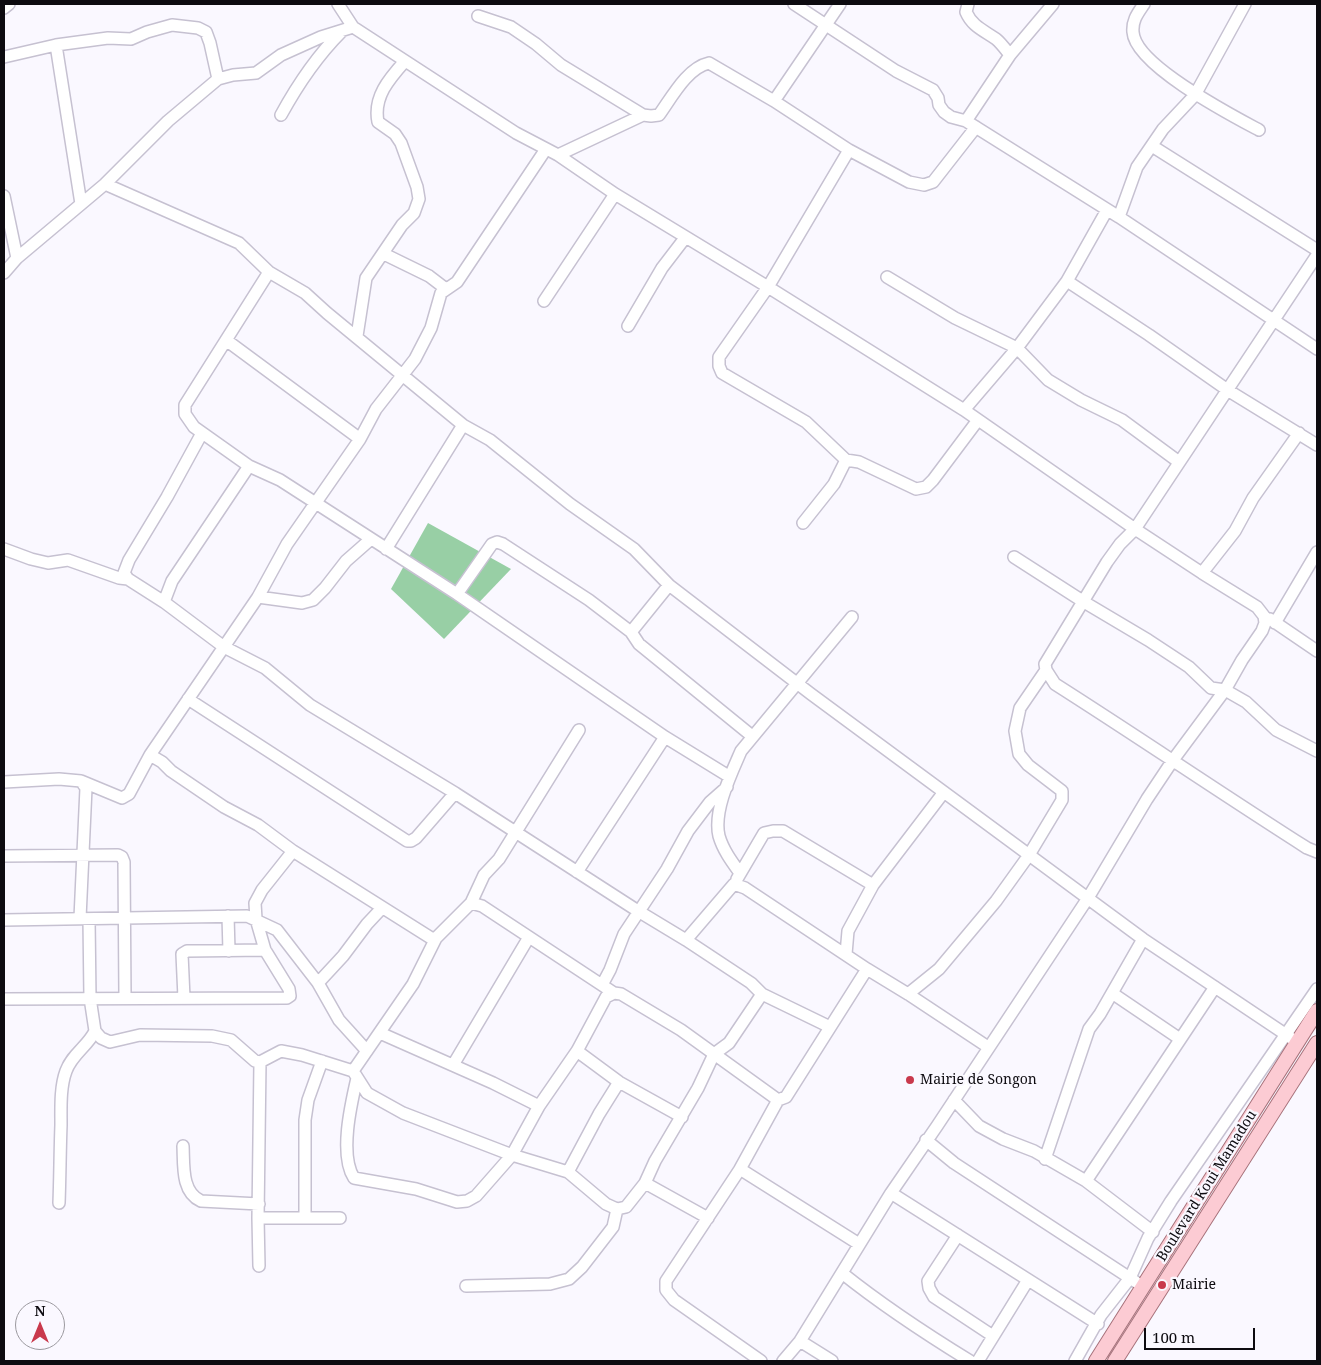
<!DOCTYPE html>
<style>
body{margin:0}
#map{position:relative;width:1321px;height:1365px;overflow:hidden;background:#faf8ff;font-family:"Noto Serif",serif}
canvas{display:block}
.frame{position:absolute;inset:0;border:5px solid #0d0b10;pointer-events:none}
.north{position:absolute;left:15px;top:1300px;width:50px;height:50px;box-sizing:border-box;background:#faf8ff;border:1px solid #9b999f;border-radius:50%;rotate:0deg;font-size:14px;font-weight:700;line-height:20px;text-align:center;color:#0d0b10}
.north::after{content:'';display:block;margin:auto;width:18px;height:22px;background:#c9394c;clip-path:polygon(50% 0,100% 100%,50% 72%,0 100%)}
.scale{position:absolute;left:1144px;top:1328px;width:111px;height:22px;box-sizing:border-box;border:2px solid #0d0b10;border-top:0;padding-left:6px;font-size:15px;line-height:18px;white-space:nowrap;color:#0d0b10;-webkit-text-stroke:4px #faf8ff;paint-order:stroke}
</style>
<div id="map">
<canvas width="1321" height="1365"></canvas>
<div class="frame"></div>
<div class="north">N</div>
<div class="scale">100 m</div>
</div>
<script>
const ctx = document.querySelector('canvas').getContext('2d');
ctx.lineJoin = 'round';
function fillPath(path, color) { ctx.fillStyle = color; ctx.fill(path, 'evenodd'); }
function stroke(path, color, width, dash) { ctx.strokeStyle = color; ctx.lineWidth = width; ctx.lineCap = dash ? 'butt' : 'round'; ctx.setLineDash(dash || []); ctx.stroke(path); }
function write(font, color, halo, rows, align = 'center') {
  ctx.font = font + ' "Noto Serif",serif'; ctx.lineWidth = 4.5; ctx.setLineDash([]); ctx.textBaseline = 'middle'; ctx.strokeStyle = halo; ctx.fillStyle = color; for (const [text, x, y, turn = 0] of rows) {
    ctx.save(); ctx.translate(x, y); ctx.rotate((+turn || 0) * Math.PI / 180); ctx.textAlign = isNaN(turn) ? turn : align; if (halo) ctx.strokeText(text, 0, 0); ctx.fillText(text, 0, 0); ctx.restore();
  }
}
const forest = new Path2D(`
 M428,523L511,569L444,639L391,589Z`);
const minor = new Path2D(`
 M338,4L353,27L516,133L558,155L615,194L768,287L964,410L1135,529L1202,573L1257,607L1264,616L1265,623L1262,631L1242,660L1225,690L1173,760L1147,799L1088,898L937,1126L891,1193L800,1341L783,1361
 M794,4L896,71L933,90L938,98L939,105L944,112L951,117L966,121L1119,217L1317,349
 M968,4L966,12C972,26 983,30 996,39C1001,43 1006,50 1010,55
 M1144,4C1138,13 1132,20 1133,32C1135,65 1231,115 1259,130
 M4,8L9,4
 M478,16L511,27L536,44L561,65L643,115L651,116L659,115C672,97 687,68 709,63L774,101L840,4
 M56,45L81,204
 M4,57L56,45L108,38L131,39L147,32L172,25L198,28L206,32L210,43L218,79
 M774,101L849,150L909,182L924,185L933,182L976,127
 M281,115C298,84 316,57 341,32
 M966,121L1010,55L1053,4
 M1152,146L1317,250
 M849,150L768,287L719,357V366L722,373L806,422L846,460L859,462L916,489L926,487L933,480L978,420
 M558,155L643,115
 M105,184L239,243L269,272L305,293L327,313L463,425L490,440L570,504L634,549L669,585L811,694L1143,939L1297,1042
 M4,196L17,258
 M1119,217L1137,167L1163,129L1195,95L1245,4
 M384,254L429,276L446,289
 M1317,255L1135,529L1120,544L1107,562L1045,664L1046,670L1055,684C1140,738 1222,794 1307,848L1317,852
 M269,272L185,405V414L194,427L249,466L280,480L457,594L665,737L730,777
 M4,273L17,258L105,184L168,121L218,79L233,75L256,73L281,55L321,37L353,27
 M887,277L955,318L1017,348L1048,380L1081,400L1122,420L1179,462
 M1067,281L1107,210
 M544,301L615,194
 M628,326L662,268L685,238
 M357,336L366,278L402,225L414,213L419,199L417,187L401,143L395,134L378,122C373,97 389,79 405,61
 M226,340L360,439
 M964,410L1017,348L1067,281L1149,335L1229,391L1317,445
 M202,433L167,497L129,560L124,573L128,579L164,602L224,647L265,668L310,705L455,793L638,911L686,940L734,884L745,888L867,969
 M803,523L834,484L846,460
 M4,549L31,559L48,563L68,560L119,578L128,579
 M386,549L463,425
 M1014,557L1084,602L1148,640L1189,667L1211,688L1225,690L1246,702L1276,730L1317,751
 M1202,573L1235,531L1253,498L1299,433
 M457,594L492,544L497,542L503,544L589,600L631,632L639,644L752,736
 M258,597L302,603L313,600L325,588L346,561L371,539
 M164,602L172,581L249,466
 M1270,619L1317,651
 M1275,623L1317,552
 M631,632L669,585
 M188,699L407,841H411L416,838L455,793
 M150,755L258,597L287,544L360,439L376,409L415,359L431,328L441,293L457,282L546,149
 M81,781L122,798L129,794L150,755L162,762L171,771L224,807L258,825L293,851L431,938H436L471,903L482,906L614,993
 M4,782L59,779L81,781L86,788L80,918
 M4,856L118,855L122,857L124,862L125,997
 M577,872L665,737
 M740,873C732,862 723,850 719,836C713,811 731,774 741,751L852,617
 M737,879L764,833L773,831H783L873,885
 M471,903L484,875L499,859L579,730
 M228,916L229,951
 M89,919L90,998L95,1031L101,1038L110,1042L140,1035L212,1036L231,1040L255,1061L260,1062L281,1051L302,1055L353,1071L367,1093L403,1113L512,1155L568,1172L606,1204L617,1209L626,1207L645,1183L655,1161L698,1088L714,1054L729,1043L762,994
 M4,920L247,916L277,930L318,983L339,1020L367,1051
 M686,940L751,983L762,994L830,1027
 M846,954L848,931L873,885L944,792
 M318,983L343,956L367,924L382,908
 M602,985L610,970L624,934L667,869L688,831L710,802L727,787
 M1112,993L1180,1039
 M908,994L939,969L996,901L1029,855L1062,800V791L1028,765L1019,754L1015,731L1020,708L1046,670
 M184,998L182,954L187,951L265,950
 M4,999L287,998L290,996L289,989L265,950L256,919L255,903L262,890L293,851
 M380,1033L493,1083L539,1106
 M577,1051L619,1082L682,1117
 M453,1065L529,937
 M353,1071L413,984L436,938
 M357,1078C351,1104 339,1155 354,1178L416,1189L457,1202L467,1201L476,1196L512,1155L539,1106L577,1051L606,997L614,993L621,994L681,1030L778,1100L786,1097L867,969L908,994L988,1047
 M778,1100L740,1169L859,1244
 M954,1100L979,1126L1003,1139L1034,1151L1086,1181L1153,1232
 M926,1140L954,1163L1136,1282
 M183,1146C184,1165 181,1192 201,1201L259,1204
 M1045,1159L1089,1029L1100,1014L1143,939
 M740,1169L666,1281V1290L674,1300L761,1361
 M568,1172L599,1114L619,1082
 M1086,1181L1215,987
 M645,1183L708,1218
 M891,1193L1098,1324
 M59,1203C60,1177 60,1151 61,1125C61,1108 60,1087 66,1071C72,1054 88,1046 95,1031
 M258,1218H340
 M305,1218V1120L308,1100L322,1061
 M958,1235L928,1281L929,1288L934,1297L993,1336
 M259,1266L258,1218L260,1062
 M842,1273C882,1305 926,1334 970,1361
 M466,1286L550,1284L569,1279L582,1267L613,1227L617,1209
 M800,1341L832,1361
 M978,1361L1028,1280
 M1075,1361L1101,1315L1130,1278L1148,1238L1171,1201L1317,989`);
const major = new Path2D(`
 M1096,1361L1317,1011
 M1115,1361L1317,1043`);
const markers = [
 [910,1080,5,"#c9394c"],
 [1162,1285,5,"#c9394c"]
];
const poiNames = [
 ["Mairie de Songon",920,1080],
 ["Mairie",1172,1285]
];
const streetNames = [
 ["Boulevard Koui Mamadou",1207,1186,-58]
];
fillPath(forest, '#98cfa5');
stroke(minor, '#c6c1d1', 14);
stroke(major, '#a7727b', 16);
stroke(minor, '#fff', 11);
stroke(major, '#fccbd3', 14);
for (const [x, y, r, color] of markers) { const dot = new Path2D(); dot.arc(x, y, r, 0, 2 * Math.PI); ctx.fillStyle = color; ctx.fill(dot); stroke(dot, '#faf8ff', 2); }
write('14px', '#0d0b10', '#faf8ff', poiNames, 'left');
write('14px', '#0d0b10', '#faf8ff', streetNames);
</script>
